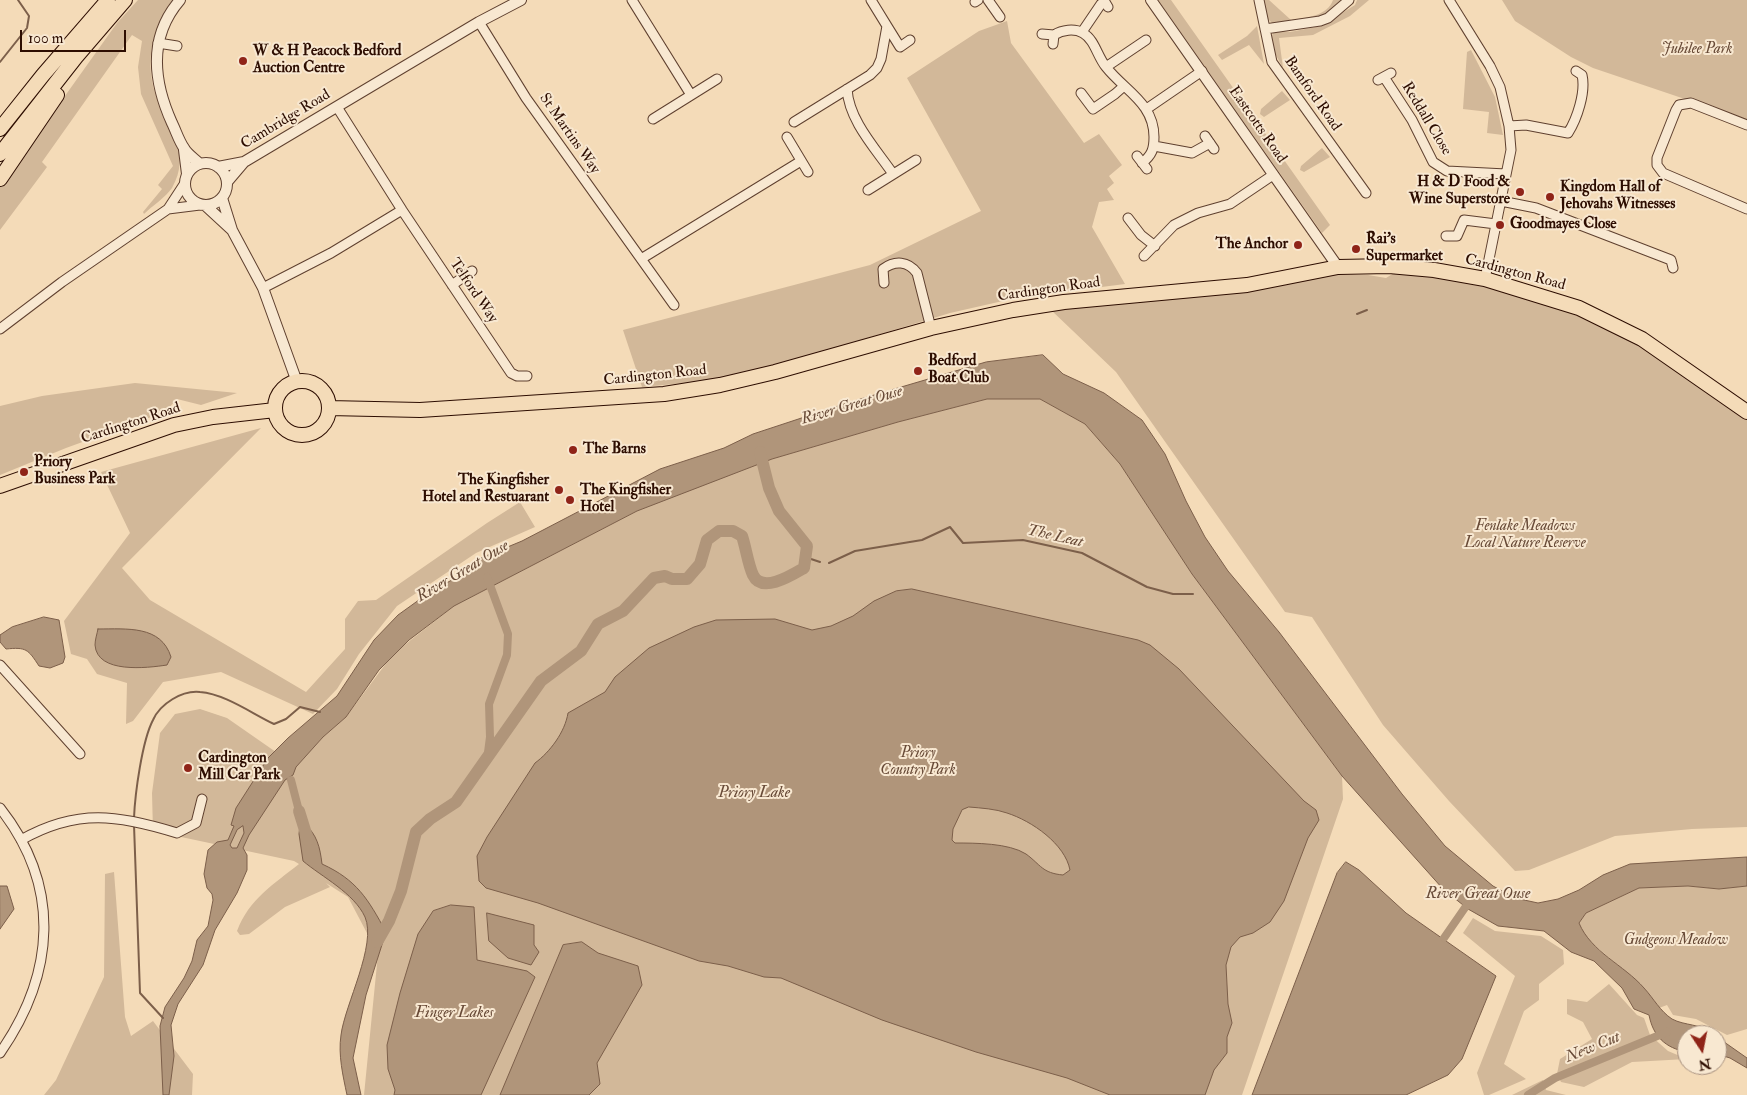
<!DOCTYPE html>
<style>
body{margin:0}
#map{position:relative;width:1747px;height:1095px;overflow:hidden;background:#f4dbb8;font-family:"IM FELL Double Pica",serif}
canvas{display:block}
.north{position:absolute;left:1677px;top:1025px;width:50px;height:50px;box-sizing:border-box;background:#f8e8d1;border:1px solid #a7907e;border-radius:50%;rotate:169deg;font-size:14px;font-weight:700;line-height:20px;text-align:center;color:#2d0d01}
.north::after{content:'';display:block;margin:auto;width:18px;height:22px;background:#8f2418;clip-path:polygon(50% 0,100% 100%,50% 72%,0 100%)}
.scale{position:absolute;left:20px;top:30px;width:106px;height:22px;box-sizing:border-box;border:2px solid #2d0d01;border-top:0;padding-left:6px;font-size:15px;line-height:18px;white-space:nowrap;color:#2d0d01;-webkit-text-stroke:4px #f8e8d1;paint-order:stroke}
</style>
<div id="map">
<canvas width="1747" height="1095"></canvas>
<div class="north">N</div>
<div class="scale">100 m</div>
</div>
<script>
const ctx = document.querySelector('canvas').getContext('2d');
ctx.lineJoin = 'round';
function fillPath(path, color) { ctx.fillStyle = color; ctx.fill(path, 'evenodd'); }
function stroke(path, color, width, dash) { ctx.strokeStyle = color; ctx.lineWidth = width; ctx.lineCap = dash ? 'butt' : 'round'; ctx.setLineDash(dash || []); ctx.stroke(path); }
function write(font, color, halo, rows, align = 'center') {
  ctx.font = font + ' "IM FELL Double Pica",serif'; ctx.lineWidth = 4; ctx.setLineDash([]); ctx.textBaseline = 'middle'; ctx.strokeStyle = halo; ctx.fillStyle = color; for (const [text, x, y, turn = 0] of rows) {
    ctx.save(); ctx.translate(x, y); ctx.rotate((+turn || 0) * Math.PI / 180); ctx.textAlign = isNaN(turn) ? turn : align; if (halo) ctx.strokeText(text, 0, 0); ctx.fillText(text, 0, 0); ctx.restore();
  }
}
const green = new Path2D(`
 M138,0H174C151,27 144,65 157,98C168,130 192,153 172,188C166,197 152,206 144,214L143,212L162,189L158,185L173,166L141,94L138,67L142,41L132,35L42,162L47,167L0,230V187L117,23Z
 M1158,0H1171L1330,225L1322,233Z
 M1263,0H1269L1291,20C1305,18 1328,16 1333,0H1346L1324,17L1273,24L1266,17Z
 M1357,0H1369L1350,16L1313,35L1279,38L1283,68L1273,50L1271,38L1274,31L1290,32L1321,26L1355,5Z
 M1502,0H1747V120L1593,68L1571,57L1515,21Z
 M1007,21L1011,43L1084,143L1099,134L1122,165L1109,176L1114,183L1107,189L1114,200L1099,202L1092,227L1125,284L1016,298L950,313L772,367L696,382L642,387L623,330L870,265L981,211L907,78L979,31Z
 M1257,26L1264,64L1249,45L1222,60L1218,55L1247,36Z
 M1471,50L1495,97L1503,135L1487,133L1489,112L1463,109L1467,52Z
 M1282,91L1290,100L1264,117L1260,114L1261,109Z
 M1322,148L1330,157L1304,172L1300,170L1301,166Z
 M1394,273L1435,274L1457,278L1578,312L1641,346L1699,387L1747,416V827L1692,829L1615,836L1529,870L1515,871L1449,801L1383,725L1312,617L1285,612L1116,372L1051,310L1333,275H1368L1386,278Z
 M135,383L237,393L201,405L177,399L165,412L66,448L0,475V406L42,396Z
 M987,399H1040L1085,424L1120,464L1192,574L1342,776L1343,799L1242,1095H364L378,954L348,897L326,883L330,887L285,907L249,934L240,935L237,931C249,899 274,884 299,864L294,861L153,831L152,793L160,733L175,714L200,709L227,718L296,766L323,737L346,717L393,654L454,606L637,511L696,487L772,459L898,422Z
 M261,428L122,568L150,600L306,692L345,649V619L358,601L376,600L487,523L520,502L535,527L476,553L397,606L359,654L337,689L313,714L221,672L163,682L133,721L126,724L127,683L97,674L87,659L71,654L64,621L130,533L101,472Z
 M114,872L125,1017L131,1036L153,1021L193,1074L192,1095H44L56,1080L104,977L105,874Z
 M1688,886L1719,889L1747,886V1029L1727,1035L1696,1019L1673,1015L1667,1005L1659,1008L1643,987L1585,937L1579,923L1586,913L1639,888Z
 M1473,918L1495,931L1541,936L1563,950L1564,964L1539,984V1000L1524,1011L1504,1064L1526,1079L1489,1095H1484L1477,1073L1515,976L1463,933Z
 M1609,984L1637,1015L1644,1018L1650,1035L1668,1051L1687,1059L1632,1062L1584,1087L1561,1082L1557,1074L1560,1059L1592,1039L1583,1022L1567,1014V999L1587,1002Z
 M1543,1080L1546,1090L1566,1095H1512Z`);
const water = new Path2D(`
 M1043,355L1063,374L1104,393L1142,420L1165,454L1186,501L1205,537L1228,571L1279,632L1402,794L1445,846L1493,886L1515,898L1538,903L1558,899L1579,890L1603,875L1630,864L1747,857V886L1719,889L1688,886L1639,888L1586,913L1579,923C1591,952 1624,965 1644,988C1654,999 1660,1011 1672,1019C1685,1026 1700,1023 1715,1035H1687V1052C1665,1048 1653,1036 1649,1015L1634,1009L1622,988L1594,961L1571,952L1544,931L1498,926L1468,909L1443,889L1342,776L1192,574L1120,464L1085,424L1040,399H987L898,422L772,459L637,511L454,606L409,640L379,670L346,717L323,737L296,767L293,775L285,780L249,835L243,848L247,855V870L237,893L215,930L203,965L178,1004L171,1025L174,1056L169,1095H163L160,1026L165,1007L184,978L192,961L197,940L208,926L213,900L212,894L207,888L204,874L208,850L217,842L228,840L234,826L231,825L236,808L268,758L288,738L337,696L374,640L398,615L430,592L472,569L481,558L522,541L660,469L724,448L753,434L847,403L986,362ZM243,826L244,833L237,848H232L230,845L237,830Z
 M912,589L1138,640L1150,645L1179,669L1304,801L1316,810L1319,820L1308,838L1284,901L1270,922L1253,933L1240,937L1231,947L1226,965L1228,1004L1232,1023L1227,1037V1053L1214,1070L1205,1095H1110L1067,1078L976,1052L882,1020L781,978L764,977L728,966L699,961L538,903L486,888L479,881L477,856L487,837L535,763C550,752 565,732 568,713L605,692L615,677L649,648L694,627L716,620L775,619L812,630L831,626L853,616L874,601L896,591ZM969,807C981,808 996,809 1007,813C1032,821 1065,844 1070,870L1063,875C1042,873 1041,865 1026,854C1009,843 975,843 955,843L952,840L953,829L962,810Z
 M44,617L59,620L65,657L63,663L50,668L39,666C28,649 26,647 6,649L0,642V635L12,627Z
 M98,629C127,629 161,625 171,657L167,665C147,668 97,674 95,645C95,640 97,634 98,629Z
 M305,824C317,835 320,847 322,864C357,880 368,899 386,932L366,995L353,1058L361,1095H347C343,1076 338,1055 341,1035C345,1004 377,945 365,917C354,893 322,877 303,861L299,834L300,825Z
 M1346,862L1359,870L1406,913L1496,976L1462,1059L1448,1075L1406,1095H1252L1337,873Z
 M0,886H7L14,909L0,929Z
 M451,905L474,907L477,960L527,971L535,977L481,1095H394L395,1090L388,1069L387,1045L400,993L418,934L433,911Z
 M487,913L534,925V945L539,952L531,965L508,958L489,941Z
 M582,942L598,953L638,966L642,985L597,1063L600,1084L589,1095H500L563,945Z
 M1717,1037L1747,1058V1068L1730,1058L1717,1054Z`);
const stream = new Path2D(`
 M0,62L27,28L29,16L18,0
 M1357,314L1367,310
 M805,557L820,562
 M829,563L855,551L922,540L950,527L963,543L1023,540L1082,553L1147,587L1173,594H1193
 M134,818C135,794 142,741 153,720C160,704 182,690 200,692C225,694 251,713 274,724L286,719L300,707L320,712
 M134,825L140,993L163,1018`);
const canal = new Path2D(`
 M487,760L490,737L489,704L507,655L508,634L487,577
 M291,780L299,811
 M1444,938L1471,899
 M1528,1095L1555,1078L1667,1032`);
const river = new Path2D(`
 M299,811L308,840
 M377,942L389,921L401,891L416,832L430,819L456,802L541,681L581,651L598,624L623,611L654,578L665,576L672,579H687L700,564L707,540L719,531H733L742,536C746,548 748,564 753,575C762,594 792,575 804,568L807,546L779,511L769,488L760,452`);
const minor = new Path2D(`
 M632,0L691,95
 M988,0L1000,17
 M1259,0L1272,62L1366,193
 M1449,0L1490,66L1500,87L1509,126L1511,150L1485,279
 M975,2L978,0
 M479,22L526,98L674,305
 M887,26L900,47L910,40
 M1265,29L1320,21L1328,18L1349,0
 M1082,32L1101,4L1105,2L1108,7
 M1042,34L1054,35
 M158,43L177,46
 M1053,44L1054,35C1062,30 1074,28 1083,33C1095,40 1097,56 1106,67C1125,91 1154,103 1154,137C1154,149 1152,155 1142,163
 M1106,67L1146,40
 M1384,77L1412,120L1433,162L1447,171L1506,174
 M1378,80L1391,73
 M847,89C849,121 876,149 893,174
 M1081,93L1093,109L1115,94L1124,86
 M337,107L402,210L511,373L517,376H527
 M1148,108L1202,71
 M653,119L717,79
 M794,122L870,75L877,68L881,59L887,26L871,0
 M1747,125L1691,103L1679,105L1676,110L1657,158V165L1663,173L1747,209
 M1509,126L1526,125L1568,133C1577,119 1586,92 1582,75L1576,71
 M1205,136L1214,149
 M787,137L808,172
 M1154,146L1192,153L1210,143
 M1137,156L1147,169
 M868,190L916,160
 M1501,201L1536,208L1671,260L1673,268
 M168,209L200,205
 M1128,218L1141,235L1155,246
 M1446,236H1457L1464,220L1496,224
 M1144,256L1174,225L1198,213L1230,204L1273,175
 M641,259L801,161
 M884,283L883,269C895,260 908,261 917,273L931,328
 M452,285L472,271
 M263,288L331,253L402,210
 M0,329L62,282L168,209L185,183
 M0,665L80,754
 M0,808C62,887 55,974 0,1053
 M21,840C77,808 119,815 177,833L196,823L202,799`);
const tertiary = new Path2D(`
 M180,0C148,37 153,81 172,123C176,131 179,141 184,148C187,154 195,159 200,164
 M1151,0L1338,267
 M184,150L187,174
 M185 184a21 21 0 1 1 42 0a21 21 0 1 1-42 0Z
 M218,167L244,162
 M227,182L244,162L479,22L521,0
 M222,198L232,230L263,288L297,382
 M206,206L232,230`);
const primary = new Path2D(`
 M275 408a27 27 0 1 1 54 0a27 27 0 1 1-54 0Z
 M329,408L420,410L664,394L720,385L775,372L931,328L1013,310L1064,302L1247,285L1338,267L1389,266L1434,270L1485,279L1579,308L1642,339L1747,412
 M0,486L174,425L213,417L275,410`);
const trunk = new Path2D(`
 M0,129L43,75L108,0
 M0,154L76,57L125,0
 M0,179L57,95`);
const markers = [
 [243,61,5,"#8f2418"],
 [1520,192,5,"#8f2418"],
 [1550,197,5,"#8f2418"],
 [1500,225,5,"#8f2418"],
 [1298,245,5,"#8f2418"],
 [1356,249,5,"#8f2418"],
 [918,371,5,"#8f2418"],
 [573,450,5,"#8f2418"],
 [24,472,5,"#8f2418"],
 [559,490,5,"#8f2418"],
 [570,500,5,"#8f2418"],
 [188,768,5,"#8f2418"]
];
const parkNames = [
 ["Jubilee Park",1697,50],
 ["Fenlake Meadows",1525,527],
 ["Local Nature Reserve",1525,544],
 ["Priory",918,754],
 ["Country Park",918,771],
 ["Gudgeons Meadow",1676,941]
];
const poiNames = [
 ["W & H Peacock Bedford",253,52],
 ["Auction Centre",253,69],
 ["H & D Food &",1510,183,"right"],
 ["Wine Superstore",1510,200,"right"],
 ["Kingdom Hall of",1560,188],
 ["Jehovahs Witnesses",1560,205],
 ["Goodmayes Close",1510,225],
 ["Rai's",1366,240],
 ["Supermarket",1366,257],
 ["The Anchor",1288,245,"right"],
 ["Bedford",928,362],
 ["Boat Club",928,379],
 ["The Barns",583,450],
 ["Priory",34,463],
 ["Business Park",34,480],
 ["The Kingfisher",549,481,"right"],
 ["Hotel and Restuarant",549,498,"right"],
 ["The Kingfisher",580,491],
 ["Hotel",580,508],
 ["Cardington",198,759],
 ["Mill Car Park",198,776]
];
const streetNames = [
 ["Bamford Road",1312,94,55],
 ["Reddall Close",1426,119,59],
 ["Cambridge Road",286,120,-31],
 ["Eastcotts Road",1257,125,55],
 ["St Martins Way",569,134,55],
 ["Cardington Road",1515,273,15],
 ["Cardington Road",1049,290,-8],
 ["Telford Way",473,291,56],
 ["Cardington Road",655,376,-6],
 ["Cardington Road",131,424,-18]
];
const waterNames = [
 ["River Great Ouse",852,406,-16],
 ["The Leat",1055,537,13],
 ["River Great Ouse",463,572,-31],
 ["Priory Lake",754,794],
 ["River Great Ouse",1478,895],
 ["Finger Lakes",454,1014],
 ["New Cut",1593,1048,-22]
];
fillPath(green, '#d2b899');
fillPath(water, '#b0957a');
stroke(water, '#7c5f4a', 1);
stroke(stream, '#7c5f4a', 2);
stroke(canal, '#b0957a', 8);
stroke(river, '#b0957a', 12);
stroke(minor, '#5f402f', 11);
stroke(tertiary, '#5f402f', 12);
stroke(primary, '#2d0d01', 16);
stroke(trunk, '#2d0d01', 16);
stroke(minor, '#f8e8d1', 9);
stroke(tertiary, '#f8e8d1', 10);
stroke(primary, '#f4dbb8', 14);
stroke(trunk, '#f4dbb8', 14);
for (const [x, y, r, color] of markers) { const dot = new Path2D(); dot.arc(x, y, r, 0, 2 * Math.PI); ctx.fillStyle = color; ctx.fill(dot); stroke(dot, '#f8e8d1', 2); }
write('italic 15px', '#674936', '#f8e8d1', parkNames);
write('bold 15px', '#2d0d01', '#f8e8d1', poiNames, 'left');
write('15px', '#2d0d01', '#f8e8d1', streetNames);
write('italic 16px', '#684a37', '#f8e8d1', waterNames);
</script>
